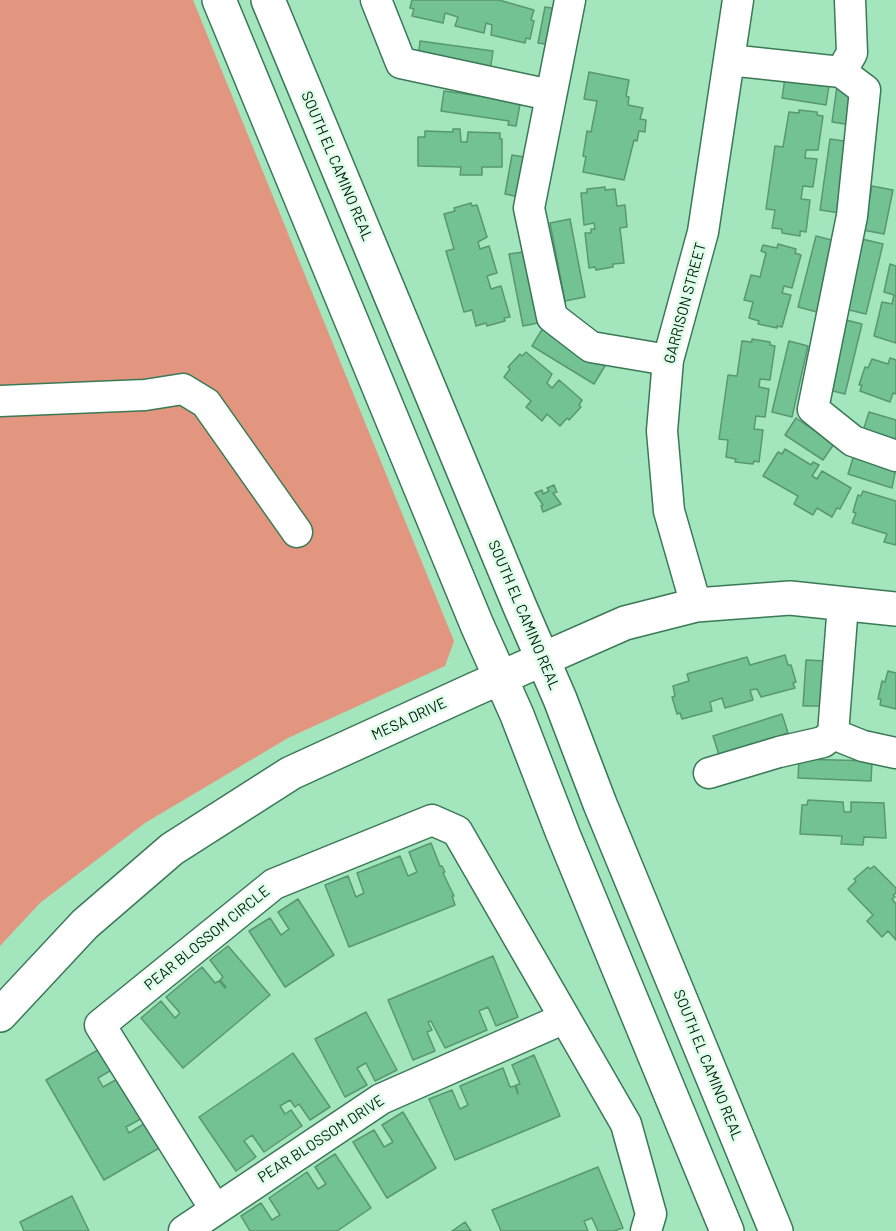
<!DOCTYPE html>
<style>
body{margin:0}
canvas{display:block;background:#a3e5bc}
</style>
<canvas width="896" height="1231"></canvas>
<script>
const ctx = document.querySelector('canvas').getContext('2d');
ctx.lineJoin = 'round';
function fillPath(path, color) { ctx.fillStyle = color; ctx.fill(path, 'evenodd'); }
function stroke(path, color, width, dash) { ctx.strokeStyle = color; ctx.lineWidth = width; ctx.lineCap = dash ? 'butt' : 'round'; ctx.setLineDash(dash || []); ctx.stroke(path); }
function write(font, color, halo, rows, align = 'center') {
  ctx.font = font + ' Barlow,sans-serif'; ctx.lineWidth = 5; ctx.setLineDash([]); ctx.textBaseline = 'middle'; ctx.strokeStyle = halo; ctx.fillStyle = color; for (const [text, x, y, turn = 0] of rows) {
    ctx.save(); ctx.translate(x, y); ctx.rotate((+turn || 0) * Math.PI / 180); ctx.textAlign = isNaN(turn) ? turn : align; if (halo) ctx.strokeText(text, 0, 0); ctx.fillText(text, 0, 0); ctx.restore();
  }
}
const green = new Path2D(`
 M0,0H193L454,641L445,666L288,738L145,823L40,903L0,946Z`);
const building = new Path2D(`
 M412,0H499L534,10L531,20L534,21L530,39L526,38L525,43L491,35L492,25L486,23L484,33L455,26L458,17L445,13L443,23L412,16L414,9L410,8Z
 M545,7L564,10L558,46L538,43Z
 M420,41L493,51L490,71L418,61Z
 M589,72L629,80L626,96L629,97L628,105L643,108L640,119L646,120L645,132L639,131L637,141L634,140L624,180L583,172L586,157L583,156L587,131L591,132L597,101L584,99Z
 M785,78L829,86L826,105L782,98Z
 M837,86L858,89L852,125L832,122Z
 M444,91L515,101V103L520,104L516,126L508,125L509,121L441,111Z
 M799,110L817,112V115L823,116L818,150H806L805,158L817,159L813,187L803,186L801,199L810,200L806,232L800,231V236L782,233V229L772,228L775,210L766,209L775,146L783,147L789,112L799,113Z
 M453,129H460L461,142H467L468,132L500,133V139H502V167H482V175H460L461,167L418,166V137H425V131L453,132Z
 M830,139L850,142L840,213L820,210Z
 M512,155L530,158L524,198L505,194Z
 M872,186L893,190L884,234L863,230Z
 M605,187V190L615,189L617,206L625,205L627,227L620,228L624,263L613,264V267L596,270L595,267L589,268L585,233H591V229H595L594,223L584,225L581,193H587V189Z
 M471,203L472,206L477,205L487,237L478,242L480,249L489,246L497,273L487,276L491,289L501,286L510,317L504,318L505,321L487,326L486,323L476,326L472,310L464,312L446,251L454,249L444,214L455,211L454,208Z
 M570,219L585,297L565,301L550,223Z
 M816,236L835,241L817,312L798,307Z
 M862,239L883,244L866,314L845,309Z
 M778,244L796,249L795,253L801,255L792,288L784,286L782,293L791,295L782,327L777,326V328L758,324L759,321L749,318L753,302L744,300L751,275L760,277L766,253L761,251L763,245L777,248Z
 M530,251L543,322L523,326L509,254Z
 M890,264L896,266V343L874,336L882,302L892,304L894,295L884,292Z
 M842,319L862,324L845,394L825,389Z
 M543,328L605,366L594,384L532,346Z
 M752,339L770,342V345L775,346L770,380L760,379L759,387L769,389L765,417L756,416L754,429L763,430L759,462L754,461L753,464L735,462L736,459L726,457L728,440L719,439L728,375L737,376L742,341L752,342Z
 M789,341L808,346L792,417L772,412Z
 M526,352L552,374L547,383L552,388L559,380L582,400L579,405L581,407L569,420L567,418L560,426L547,414L542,421L526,407L531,401L504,377L510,369L508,367L520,354L522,356Z
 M890,358L896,360V394L893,393L890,402L860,391L862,385H859L865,367L868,368L872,359L888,364Z
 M869,412L896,420V441L863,431Z
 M796,418L834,444L823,460L785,435Z
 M785,449L811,465L813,462L819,465L812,476L817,479L822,471L851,488L840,509L837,508L832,517L817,508L813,515L794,504L798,496L763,476L778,452L782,454Z
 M854,455L896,468L892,488L848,474Z
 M554,485L557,492L553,493L561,504L543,512L541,506L543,505L535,493L542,490L543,494L549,491L547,488Z
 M863,491L896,501V545L884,542L887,534L852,523L856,513L853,512L858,495L861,496Z
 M785,655L788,665H791L796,682L793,683L795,688L761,697L757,689L750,690L753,700L725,708L722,698L710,702L712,711L682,719L680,713L677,714L672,697L675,696L673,686L689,681L687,674L747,657L750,665Z
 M806,660L825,661L823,706H803Z
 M888,671L896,673V709L880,705L881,699H878L882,681L885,682Z
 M782,714L788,733L719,755L713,736Z
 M799,759L872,761L871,781L798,778Z
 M808,800L843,802L844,812H851V802L884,803L886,838L864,837L863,845L841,844L842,836L800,834L802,805H807Z
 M431,843L440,866H442L445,872L443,873L454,896H452L455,905L349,947L325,885L348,876L356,897L364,893L357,873L400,856L408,876L417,872L409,852Z
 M874,866L896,888V893L893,895L895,897L892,899L896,904V940L888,931L882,937L867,921L873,915L848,889L856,881L854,879L868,867L870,869Z
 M298,899L334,955L285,987L249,931L270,918L281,935L289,929L278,912Z
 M228,946L270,995L183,1068L141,1018L161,1001L175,1018L180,1013L166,997L202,967L215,983L219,981L225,988L226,987L220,980L223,977L210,960Z
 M493,956L518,1017L496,1026L488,1007L479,1011L487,1030L445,1048L431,1021L428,1022L432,1030L427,1032L435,1051L413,1060L388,1000Z
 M366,1012L397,1070L375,1081L366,1063L357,1068L367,1085L345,1097L315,1039Z
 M103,1047L115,1068L98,1078L103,1087L121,1077L144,1117L126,1127L129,1133L147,1122L161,1147L104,1180L46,1080Z
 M293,1053L330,1107L310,1120L299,1104L295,1107L290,1100L280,1106L285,1114L291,1110L302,1126L264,1152L252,1135L244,1141L256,1157L236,1171L199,1117Z
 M534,1055L560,1116L455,1160L429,1099L452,1090L460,1109L468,1105L460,1086L503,1068L510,1087L515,1086L518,1094L516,1085L520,1084L512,1065Z
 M403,1112L436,1168L387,1198L353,1142L374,1130L384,1147L393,1142L382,1125Z
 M335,1154L371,1208L337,1231H250L241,1216L261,1203L272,1220L280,1215L269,1198L307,1172L318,1189L326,1184L315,1167Z
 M598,1167L623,1228L614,1231H598L592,1218L584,1221L588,1231H501L492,1210Z
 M72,1196L89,1231H24L20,1222Z
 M465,1222L471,1231H452Z`);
const minor = new Path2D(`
 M376,0L401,63L550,95
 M570,0L529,208L552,317L591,347L668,360
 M729,60L841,72L865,90L852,216L813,409L853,441L896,456
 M841,72L852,53L850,0
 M0,401L145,395L183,389L206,403L297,532
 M696,605L669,511L662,431L668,360L703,232L738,0
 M833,734L863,746L896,753
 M709,773L779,752L823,742L833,734L843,604
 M215,1209L100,1025L274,884L432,820L457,831L626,1124L651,1214L646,1231
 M184,1231L381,1099L565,1018`);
const major = new Path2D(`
 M219,0L477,625L517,715L563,834L727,1231
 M268,0L520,607L560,699L600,804L776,1231
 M0,1015L85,924L172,849L291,773L475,689L625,623L696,605L790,598L896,609`);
const streetNames = [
 ["SOUTH EL CAMINO REAL",337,166,67],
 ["GARRISON STREET",685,303,-75],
 ["SOUTH EL CAMINO REAL",524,615,67],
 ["MESA DRIVE",409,719,-25],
 ["PEAR BLOSSOM CIRCLE",207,938,-39],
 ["SOUTH EL CAMINO REAL",708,1065,68],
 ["PEAR BLOSSOM DRIVE",321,1139,-33]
];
fillPath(green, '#e3967f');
fillPath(building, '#73c294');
stroke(building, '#589772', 1.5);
stroke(minor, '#3a7956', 33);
stroke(major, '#3a7956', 36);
stroke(minor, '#fff', 30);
stroke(major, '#fff', 33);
write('15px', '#021b0e', '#ddfde8', streetNames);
</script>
